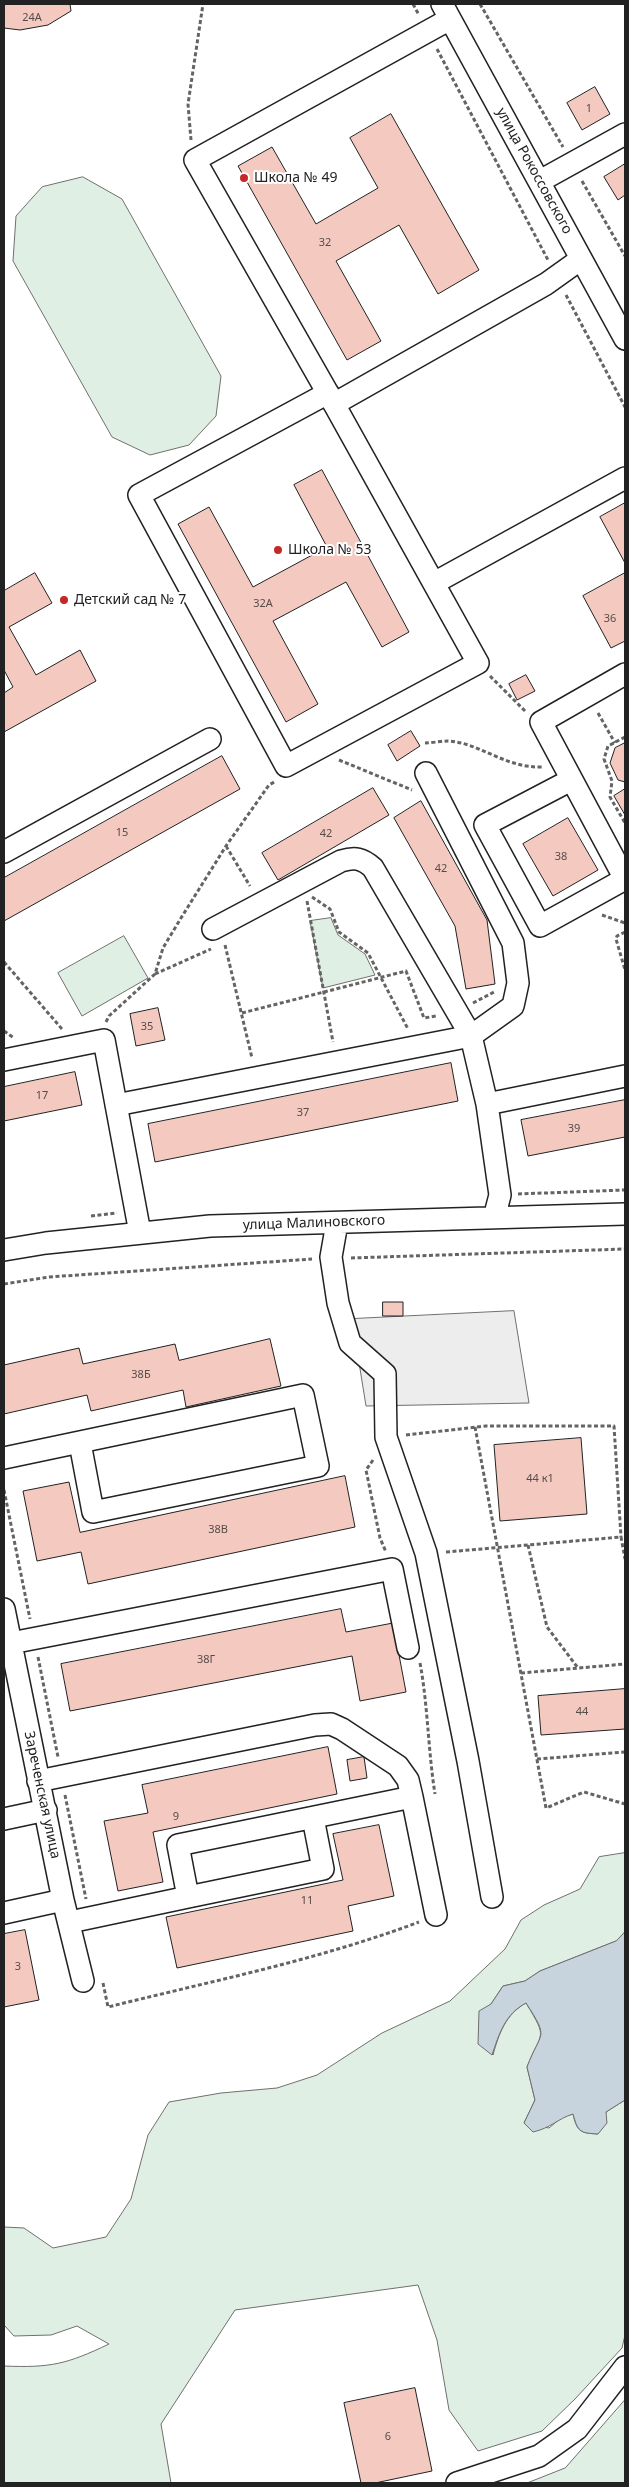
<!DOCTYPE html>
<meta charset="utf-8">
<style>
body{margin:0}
#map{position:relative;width:629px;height:2487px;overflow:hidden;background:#fff;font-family:"Noto Sans",sans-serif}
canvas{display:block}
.frame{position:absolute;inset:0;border:5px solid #222;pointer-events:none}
</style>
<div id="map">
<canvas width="629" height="2487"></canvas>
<div class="frame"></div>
</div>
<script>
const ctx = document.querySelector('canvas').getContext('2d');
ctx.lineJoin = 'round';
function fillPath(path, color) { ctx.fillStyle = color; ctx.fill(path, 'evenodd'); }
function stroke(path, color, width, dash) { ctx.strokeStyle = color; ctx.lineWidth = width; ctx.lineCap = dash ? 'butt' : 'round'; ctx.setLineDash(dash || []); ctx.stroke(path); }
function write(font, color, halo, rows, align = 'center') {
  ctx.font = font + ' "Noto Sans",sans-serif'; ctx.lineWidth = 4; ctx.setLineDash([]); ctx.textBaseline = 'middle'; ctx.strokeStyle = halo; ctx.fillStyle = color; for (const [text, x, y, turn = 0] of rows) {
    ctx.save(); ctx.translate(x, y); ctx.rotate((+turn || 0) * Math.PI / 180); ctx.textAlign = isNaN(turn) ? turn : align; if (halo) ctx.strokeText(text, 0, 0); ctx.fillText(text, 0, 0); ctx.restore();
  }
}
const green = new Path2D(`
 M83,177L122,199L221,376L216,416L189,445L150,455L112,437L13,261L16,216L42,187Z
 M331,918L338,935L365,954L375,975L323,988L310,921Z
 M124,936L148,978L82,1016L58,973Z
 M625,1853V1932L616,1941L540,1971L525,1981L503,1986L491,2004L493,2055C499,2033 506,2014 526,2003C549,2041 541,2030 527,2067L535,2100L524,2123L549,2128L562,2117L573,2114C577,2132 580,2133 598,2134L606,2112L625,2100V2335L622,2348L575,2399L542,2431L478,2451L449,2410L437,2340L418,2285L235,2310L161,2424L171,2483H4V2366C51,2368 67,2364 109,2344L77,2326L51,2335L14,2336L4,2325V2227L24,2228L53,2248L106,2237L131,2199L148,2135L169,2102L221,2093L277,2088L317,2075L382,2033L450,2001L505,1949L521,1920L544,1905L580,1889L599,1857Z
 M625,2400V2483H527L565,2468Z`);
const parking = new Path2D(`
 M514,1311L529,1403L366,1406L352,1319Z`);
const water = new Path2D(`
 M625,1932V2100L606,2112L607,2123L598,2134C580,2133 578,2132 573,2114C557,2119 551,2128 533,2132L524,2123L535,2100L527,2067C541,2030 550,2040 526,2003C505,2014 499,2034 492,2055L478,2044L479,2011L491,2004L503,1986L525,1981L540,1971L616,1941Z`);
const building = new Path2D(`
 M4,4H70L71,11L48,25L20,30L4,28Z
 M595,87L610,114L582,130L567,103Z
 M391,114L479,270L438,294L399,225L336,261L381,341L347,360L238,166L272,147L316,224L378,188L350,138Z
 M625,164V195L618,200L604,177Z
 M322,470L409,632L382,647L346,582L273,621L318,704L286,722L178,524L209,507L253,587L327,547L294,485Z
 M625,503V563L600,517Z
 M35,573L52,603L9,627L36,675L80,650L96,681L4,732V693L13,687L4,670V591Z
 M625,573V641L611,648L583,596Z
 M526,675L535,691L517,700L509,684Z
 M411,731L420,746L397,761L388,745Z
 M625,743V782L618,780L610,763L615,748Z
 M222,756L240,789L4,921V878Z
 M373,788L389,815L278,880L262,853Z
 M625,789V815L614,796Z
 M421,801L487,920L495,984L466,989L455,926L394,818Z
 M568,818L598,870L553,896L523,844Z
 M158,1008L165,1040L136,1046L130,1014Z
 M451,1063L458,1101L155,1162L148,1124Z
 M75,1072L82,1105L4,1121V1087Z
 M625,1100V1137L528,1156L521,1120Z
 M383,1302H403V1316H383Z
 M270,1339L281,1386L186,1407L183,1390L91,1411L87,1395L4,1414V1365L79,1348L83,1364L175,1344L179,1360Z
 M581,1438L587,1514L500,1521L494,1445Z
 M345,1476L355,1527L88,1584L81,1552L37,1561L23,1491L69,1482L80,1532Z
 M341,1609L346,1632L393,1623L406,1692L360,1701L352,1656L70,1711L61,1664Z
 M625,1689V1729L541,1735L538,1696Z
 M328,1747L337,1794L153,1832L163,1882L118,1891L104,1821L148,1813L142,1785Z
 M364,1757L367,1778L350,1781L347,1760Z
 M379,1825L394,1896L348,1906L353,1931L177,1968L166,1917L343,1880L333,1834Z
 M25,1930L39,2000L4,2007V1934Z
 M415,2388L432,2471L375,2483H361L344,2403Z`);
const path = new Path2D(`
 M413,4L419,15
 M480,4L563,147
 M437,49L548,260
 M191,140L188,104L203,4
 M582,181L625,256
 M566,295L625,407
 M490,676L526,712
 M598,713L615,743
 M625,737L608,746L604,759L612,781L610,797L625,823
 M425,743C432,743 441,741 448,741C481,743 504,768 542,767
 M339,760L412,790
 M226,846L250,886
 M312,897L330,909L339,932L368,953L408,1029
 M307,901L333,1042
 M602,915L625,923
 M625,932L617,936L616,939L625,970
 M225,945L252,1058
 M4,962L62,1029
 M155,974L211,949
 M473,1003L496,991
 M242,1013L406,971L424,1018L436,1016
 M106,1022L109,1016L155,974L163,948L181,918L226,846L269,785L276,781
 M4,1031L14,1038
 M518,1194L625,1190
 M91,1216L117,1213
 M351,1258L625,1249
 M4,1284L49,1277L312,1259
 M475,1427L546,1808L584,1792L625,1804
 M406,1435L486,1426H614L621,1537
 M373,1460L366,1470L380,1538L386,1552
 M4,1490L30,1619
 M528,1545L547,1627L578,1668
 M446,1552L621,1537L625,1559
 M38,1657L58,1757
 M420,1663C428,1706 428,1750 435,1794
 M521,1673L625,1664
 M537,1759L625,1752
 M65,1795L86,1899
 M103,1983L108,2007C212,1981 318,1960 419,1922`);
const minor = new Path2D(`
 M442,4L625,339
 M450,19L195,160L334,404L546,284L581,259
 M540,181L625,134
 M328,393L139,495L286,766L478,663L334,404
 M434,583L625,478
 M571,780L485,825L540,926L625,879L541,722L625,674
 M4,852L210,739
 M213,929L341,861C355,857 362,858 373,868L471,1036L487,1104L500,1195L494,1218
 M4,1060L104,1040L140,1233
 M487,1104L625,1076
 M116,1105L471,1036L513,1006L518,983L513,943L426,773
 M337,1223L331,1257L338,1303L350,1343L385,1374L386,1437L426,1553L468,1761L492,1897
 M4,1250L46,1243L210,1226L625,1214
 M4,1458L303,1395L318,1466L93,1512L80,1443
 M4,1609L63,1900L83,1981
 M11,1643L392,1569L408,1648
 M38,1781L315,1725L331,1724L342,1729L398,1766L408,1780L412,1797L178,1845L188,1897L70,1922
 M412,1797L436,1915
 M4,1819L46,1810
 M188,1897L323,1869L313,1818
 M4,1913L63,1900
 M457,2483L539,2456L577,2429L625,2367`);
const markers = [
 [244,178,5,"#c62828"],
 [278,550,5,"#c62828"],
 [64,600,5,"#c62828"]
];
const numberNames = [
 ["24А",32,18],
 ["1",589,109],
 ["32",325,243],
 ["32А",263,604],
 ["36",610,619],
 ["15",122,833],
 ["42",326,834],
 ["38",561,857],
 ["42",441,869],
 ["35",147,1027],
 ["17",42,1096],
 ["37",303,1113],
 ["39",574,1129],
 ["38Б",141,1375],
 ["44 к1",540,1479],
 ["38В",218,1530],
 ["38Г",206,1660],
 ["44",582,1712],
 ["9",176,1817],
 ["11",307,1901],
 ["3",18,1967],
 ["6",388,2437]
];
const streetNames = [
 ["улица Рокоссовского",534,171,61],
 ["улица Малиновского",314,1223,-2],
 ["Зареченская улица",42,1795,78]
];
const poiNames = [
 ["Школа № 49",254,178],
 ["Школа № 53",288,550],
 ["Детский сад № 7",74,600]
];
fillPath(green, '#e0efe3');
stroke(green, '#6f6f6f', 1);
fillPath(parking, '#ededed');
stroke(parking, '#6f6f6f', 1);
fillPath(water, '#c7d3dd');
stroke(water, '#6f6f6f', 1);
fillPath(building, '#f3c9c0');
stroke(building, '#222', 1);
stroke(minor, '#222', 24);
stroke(path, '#646464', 3, [4, 2.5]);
stroke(minor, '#fff', 21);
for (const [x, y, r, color] of markers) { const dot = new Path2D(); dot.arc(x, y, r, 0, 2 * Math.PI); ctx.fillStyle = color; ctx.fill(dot); stroke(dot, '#fff', 2); }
write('11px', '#564c4a', null, numberNames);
write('14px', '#222', '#fff', streetNames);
write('14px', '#222', '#fff', poiNames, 'left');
</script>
